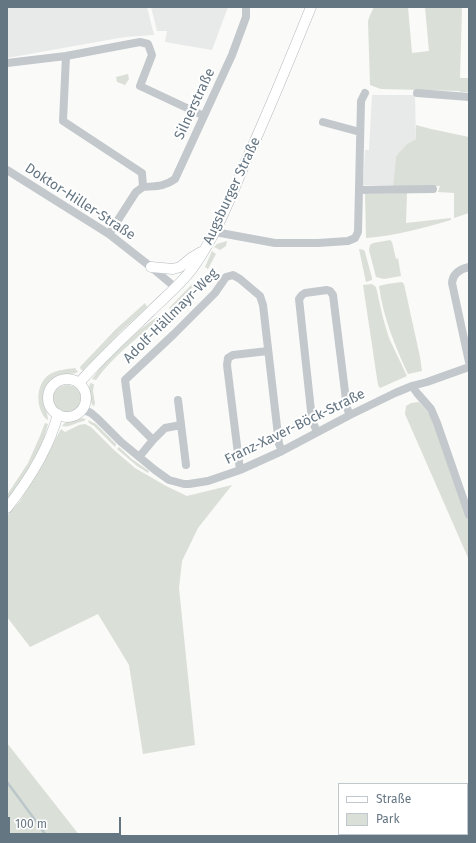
<!DOCTYPE html>
<meta charset="utf-8">
<style>
body{margin:0}
#map{position:relative;width:476px;height:843px;overflow:hidden;background:#fafaf8;font-family:"Fira Sans",sans-serif}
canvas{display:block}
.frame{position:absolute;inset:0;border:8px solid #657683;pointer-events:none}
.legend{position:absolute;left:338px;top:783px;width:130px;height:52px;box-sizing:border-box;background:#fff;border:1px solid #c1c8cd;margin:0;padding:5px 7px;list-style:none;font-size:12px;color:#657683}
.legend li{display:flex;align-items:center;gap:8px;height:20px}
.legend b{width:20px;border:1px solid #c1c8cd}
.scale{position:absolute;left:8px;top:817px;width:113px;height:18px;box-sizing:border-box;border:2px solid #657683;border-top:0;padding-left:5px;font-size:12px;line-height:14px;white-space:nowrap;color:#657683;-webkit-text-stroke:3px #fff;paint-order:stroke}
</style>
<div id="map">
<canvas width="476" height="843"></canvas>
<div class="frame"></div>
<ul class="legend">
<li><b style="height:5px;background:#fff"></b>Straße</li>
<li><b style="height:11px;background:#dadfd7"></b>Park</li>
</ul>
<div class="scale">100 m</div>
</div>
<script>
const ctx = document.querySelector('canvas').getContext('2d');
ctx.lineJoin = 'round';
function fillPath(path, color) { ctx.fillStyle = color; ctx.fill(path, 'evenodd'); }
function stroke(path, color, width, dash) { ctx.strokeStyle = color; ctx.lineWidth = width; ctx.lineCap = dash ? 'butt' : 'round'; ctx.setLineDash(dash || []); ctx.stroke(path); }
function write(font, color, halo, rows, align = 'center') {
  ctx.font = font + ' "Fira Sans",sans-serif'; ctx.lineWidth = 4; ctx.setLineDash([]); ctx.textBaseline = 'middle'; ctx.strokeStyle = halo; ctx.fillStyle = color; for (const [text, x, y, turn = 0] of rows) {
    ctx.save(); ctx.translate(x, y); ctx.rotate((+turn || 0) * Math.PI / 180); ctx.textAlign = isNaN(turn) ? turn : align; if (halo) ctx.strokeText(text, 0, 0); ctx.fillText(text, 0, 0); ctx.restore();
  }
}
const built = new Path2D(`
 M7,7H147L154,35L125,37L7,58Z
 M151,7H228L212,50L165,42L167,31H157Z
 M372,95H415L416,139L407,144L396,156L393,186L363,185L365,150H369Z`);
const green = new Path2D(`
 M374,7H408L412,53L429,51L425,7H462L460,78H469V92H460V91L381,89L370,85L368,21L370,15Z
 M128,74L129,79L125,85L117,82L116,77Z
 M416,125L431,129L469,137V213L454,218V193L438,192L440,186H393L396,156L407,144L416,139Z
 M407,193L406,223L451,218V220C423,228 395,236 366,238L365,194Z
 M390,240L392,242L396,259L398,258L401,276L384,279L376,277L369,250L370,245L373,243Z
 M227,241L226,246L220,250L214,247L217,244Z
 M359,249L364,250L365,252L372,278V280L366,282Z
 M212,251L216,254L208,269L205,267Z
 M402,282L404,284L420,357L422,371L408,374C395,346 383,317 379,286L387,284Z
 M193,283L195,285L170,309L169,308Z
 M372,284L376,287L383,318L389,338L407,376L380,388L378,385L363,285Z
 M145,303L147,307L120,332L83,370H81L80,367L116,329Z
 M157,317L159,319C138,338 112,357 96,380L92,379C109,354 133,334 157,317Z
 M75,368L78,372C72,375 66,373 59,375C49,378 42,391 44,401C44,408 48,413 48,420C44,418 43,415 41,411C36,398 38,382 50,374C57,370 67,369 75,368Z
 M90,383L94,384L93,391L95,403L94,406H93C89,398 88,391 90,383Z
 M53 399a14 14 0 1 1 28 0a14 14 0 1 1-28 0Z
 M419,402L428,412L432,417L469,520V560L405,414L406,406L411,403Z
 M80,418L86,419L84,421C77,422 69,428 62,426C66,420 74,420 80,418Z
 M88,420L96,424L116,444L115,447L94,426L89,423Z
 M45,423L48,424L44,439L27,474L7,503V495L28,463L40,436Z
 M85,424L91,427L114,450L135,468L166,486L187,496L232,485L198,528L182,561L179,588L195,745L143,754L129,665L98,614L30,647L7,617V516L20,501L61,429L65,432L79,425Z
 M119,447L132,459L149,471L148,473L137,466L117,449Z
 M7,743L80,836H7Z`);
const stream = new Path2D(`
 M7,782L41,828L46,836`);
const minor = new Path2D(`
 M66,56L63,121L142,173L143,187
 M7,63L66,56L140,42L148,44L152,55L140,86L204,116
 M417,93L469,97
 M323,122L360,132
 M7,170L109,234L151,267L176,288
 M143,187C156,186 164,187 175,179L232,55L246,17V7
 M359,190L433,189
 M215,232L275,243H318L348,241L355,238L358,232L361,101L365,93
 M109,234L136,192L143,187
 M469,267C460,269 453,273 452,283L469,362
 M412,386L417,393L431,409L437,423L469,515
 M178,400L186,465
 M82,409L91,413L98,419L121,442L155,470L169,480L184,484H189L208,481L240,470L282,451L350,415L395,393L412,386L427,382L469,367
 M317,432L312,420L299,299L302,295L305,293L327,290L330,291L333,295L347,408L350,415
 M153,440L165,428L181,425
 M139,457L153,440L130,417L125,380L174,334L215,293L226,277L233,275L240,279L260,296L263,305L279,444L282,451
 M240,470L227,365L228,358L233,355L268,351`);
const major = new Path2D(`
 M151,267L173,269L180,267L191,258L201,252
 M48 398a19 19 0 1 1 38 0a19 19 0 1 1-38 0Z
 M79,383C101,358 126,335 150,312C164,298 180,285 192,269C216,236 230,198 246,161C269,110 290,59 311,7
 M7,508C29,480 49,449 58,414`);
const streetNames = [
 ["Silnerstraße",195,104,-65],
 ["Augsburger Straße",232,191,-65],
 ["Doktor-Hiller-Straße",80,202,33],
 ["Adolf-Hällmayr-Weg",171,316,-45],
 ["Franz-Xaver-Böck-Straße",295,427,-26]
];
fillPath(built, '#e8e9e9');
fillPath(green, '#dadfd7');
stroke(stream, '#bbc7cb', 2.5);
stroke(major, '#b5babe', 11);
stroke(minor, '#c3c8cc', 8);
stroke(major, '#fff', 10);
write('14px', '#657683', '#fff', streetNames);
</script>
